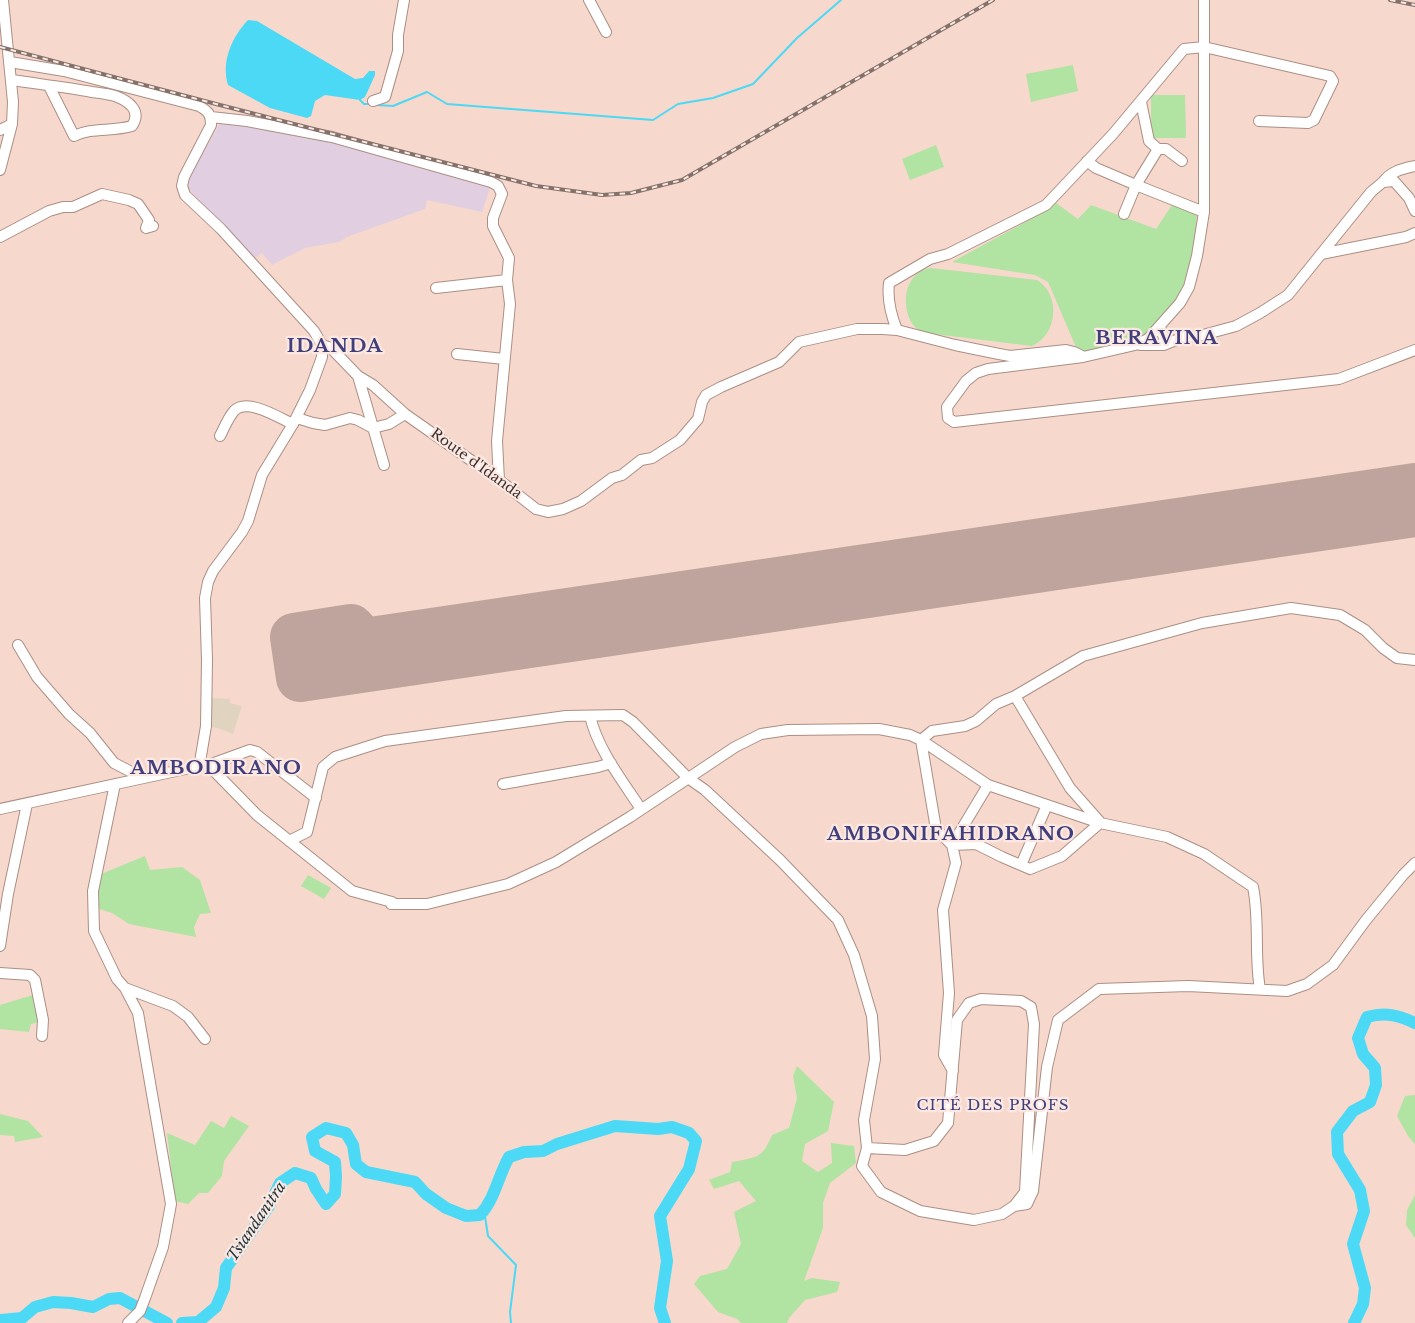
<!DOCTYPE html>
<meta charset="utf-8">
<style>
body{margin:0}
canvas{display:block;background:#f7d8cd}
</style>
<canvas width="1415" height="1323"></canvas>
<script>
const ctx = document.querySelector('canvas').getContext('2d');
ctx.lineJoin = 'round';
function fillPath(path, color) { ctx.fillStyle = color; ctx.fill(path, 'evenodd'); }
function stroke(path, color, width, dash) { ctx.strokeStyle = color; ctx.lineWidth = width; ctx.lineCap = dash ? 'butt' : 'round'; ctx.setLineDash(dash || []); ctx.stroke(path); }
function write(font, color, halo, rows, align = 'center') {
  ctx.font = font + ' "Libre Baskerville",serif'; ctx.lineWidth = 4.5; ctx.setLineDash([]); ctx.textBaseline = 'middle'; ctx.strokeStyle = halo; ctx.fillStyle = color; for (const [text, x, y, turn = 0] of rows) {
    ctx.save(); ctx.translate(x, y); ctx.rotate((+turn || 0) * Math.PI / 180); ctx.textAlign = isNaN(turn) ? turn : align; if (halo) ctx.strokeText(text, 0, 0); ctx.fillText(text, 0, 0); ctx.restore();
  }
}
const commercial = new Path2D(`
 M212,698L230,699V703L242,706L233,734L217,728L211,727Z`);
const industrial = new Path2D(`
 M223,112L321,137L492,182L482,212L427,200L425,209L347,237L339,242L305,248L272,265L262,253L255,258L185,185L220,123Z`);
const green = new Path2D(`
 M1073,65L1078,91L1031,102L1026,74Z
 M1151,95H1185L1186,138H1151Z
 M936,145L944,167L910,180L902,159Z
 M1056,203L1078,219L1091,205L1156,229L1172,205L1197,214L1191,268L1180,295L1146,336L1128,346L1088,354L1076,347L1048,282L1035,275L952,262L1044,212Z
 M931,268L1037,280C1061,294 1058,335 1032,346L926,333C922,331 918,330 915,327C903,314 902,286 917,274C921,270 926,269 931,268Z
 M145,856L150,870L182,867L200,880L211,913L200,914L194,927L196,937L129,924L112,913L93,907L96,876Z
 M308,875L331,888L324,899L301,886Z
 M36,994L40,1022L31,1024L29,1032L0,1029V1005Z
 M797,1066L834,1102L828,1131L805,1144L802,1161L818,1172L832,1163L831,1143L854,1146L856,1163L830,1183L823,1203V1228L804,1281L812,1278L840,1282L837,1292L805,1300L789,1318L787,1323H741L737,1319L718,1312L694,1284L700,1276L727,1269L741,1244L734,1212L756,1201L739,1181L714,1189L709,1180L730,1172L732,1162C757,1157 762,1159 772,1135L789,1128L797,1098L793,1076Z
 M1415,1095V1144L1408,1136L1397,1116L1405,1096Z
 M0,1114L28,1121L43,1137L15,1142L14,1136L0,1135Z
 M231,1116L249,1126L224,1161L222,1176L208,1193H199L188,1204L175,1201L167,1133L195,1145L211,1121L224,1128Z
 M1415,1195V1238L1406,1225L1407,1210Z`);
const water = new Path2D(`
 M248,20L257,21L355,79L363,78L369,71H375V75L365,97L360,100L325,95L315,101L311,116L307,118L270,108L228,85C221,61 232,37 248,20Z`);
const stream = new Path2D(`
 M360,100L364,104H371
 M376,105L393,106L427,92L447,104L653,120L678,104L713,98L753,84L797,38L841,0
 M484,1210L488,1236L516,1265L510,1312L511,1323`);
const river = new Path2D(`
 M0,1320L22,1318L35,1307L53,1302L71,1303L93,1307L109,1299L120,1298L167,1323
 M182,1323L198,1322L216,1307L224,1288L226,1268L269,1206L280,1183L295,1173L311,1178L316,1189L326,1204L335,1194L336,1177L335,1162L315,1151L312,1137L326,1128L346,1133L353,1145L356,1164L366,1172L415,1182L426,1194L446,1208L466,1216L480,1215C495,1199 498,1176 509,1157L524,1152L543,1151L557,1144L615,1126L658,1129L672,1127L689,1133L696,1141L689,1169L660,1216L667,1261L660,1308L665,1323
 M1354,1323L1363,1304L1365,1288L1353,1244L1364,1211L1360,1190L1338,1154L1337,1132L1353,1111L1370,1102L1376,1085L1375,1068L1363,1054L1358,1038L1367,1017C1385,1012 1398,1015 1415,1023`);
const runway = new Path2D(`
 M1415,487L364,642L351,628L294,637L300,678L1415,513`);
const minor = new Path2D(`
 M589,0L606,32
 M1204,0V212L1197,256L1189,287L1180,303L1148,339L1135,345L1083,357L988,369L976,373L966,381L947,407L948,418L954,422L1339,379L1415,350
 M10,62L64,71L199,106C208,111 211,114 211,125L184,177L182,186L185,195L221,229L314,331L322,345V357L310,390L293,424L262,475L248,521L242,532L213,571L208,582L205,598L207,660L206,726L200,762
 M12,80C38,84 65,87 92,92C99,93 108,94 115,96C129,101 142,111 132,126C112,132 92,127 74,136L49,86
 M373,101L385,97L398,51V35L404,0
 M1141,102L1149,141L1158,149H1166L1182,161
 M211,117L247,121L332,137L491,182L498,186L502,194L493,218V226L509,258L507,280L510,304L497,441L499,480
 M0,130L12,124
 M1087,161L1096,168L1136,185L1204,212
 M0,170L12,124L13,102L3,0
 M1383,182C1391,171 1402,169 1415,166
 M1124,214L1136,185L1158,149
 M0,237L49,211L63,207H73L102,194L129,200L138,204L149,220L146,228L153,226
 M1321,254L1406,237L1415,233
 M436,288L507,280
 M1160,327L1164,338L1171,342L1185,337L1199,336L1236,326L1260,313L1288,295L1371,192L1383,182L1394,181L1409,198L1415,211
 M897,330C891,315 887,299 889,283L930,259L948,254L1046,205L1113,134L1184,49L1204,47L1330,76L1333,81L1314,120L1308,123L1259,121
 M322,345L331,348L358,376L373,385L405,414L499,480L536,509L548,512L563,509L581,501L612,478L622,475L641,460L652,458L680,440L698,419L702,402L706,395L721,387L779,362L799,342L857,329H883L897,330L955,345L999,354L1010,356L1066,350L1074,352L1082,356
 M1140,345H1164L1171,342
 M457,354L504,359
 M358,376L384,465
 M297,418L313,423L325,425L350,418L358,420L373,428L389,424L405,414
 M220,436C224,428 228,418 234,411C247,397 279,418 293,424
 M18,645L37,677L69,714L90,733L114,763L143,778
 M1015,696L1070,788L1100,822
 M590,716C598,750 622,780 641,809
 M921,740L932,731L965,726L976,721L996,704L1015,696L1083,656L1202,623L1291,608L1340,615L1365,630L1383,648L1397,658L1415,660
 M921,740L936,829L952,845L956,863L943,910L949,993L944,1055L953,1071
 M200,762L215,772L257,815L352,891L392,902L391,904H427L508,884L556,862L630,817L735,747L761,734L788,730L879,729L910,735L921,740L988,785L1100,823L1167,837L1204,854L1253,887C1260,921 1254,956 1260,989
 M206,766L250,750L257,752L316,798
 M115,784L93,891L94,931L117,979L125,988L138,1013L171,1204L163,1247L145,1298L140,1311L128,1323
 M503,784L598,767L611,763
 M0,809L190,768L200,762
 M289,841L307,832L323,767L335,757L385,741L566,716L623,715L633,722L688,778L705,790L780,860L838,920L854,955L872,1016L875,1059L864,1120L867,1148L862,1166L881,1192L920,1211L974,1220L1002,1214L1014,1206L1027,1204L1033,1191L1047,1067L1058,1020L1099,989L1188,986L1287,991L1307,984L1333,965L1366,920L1403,875L1415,863
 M952,845L976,844L1002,857L1030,869L1062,856L1100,823
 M952,845L988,785
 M1021,865L1047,805
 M0,946L8,894L27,804
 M0,973L30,975L35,980L43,1020L42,1036
 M125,988L173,1006L188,1017L205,1039
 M867,1148L905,1150L934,1141L948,1123L957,1020L969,1003L981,999L1021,1001L1031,1007L1034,1024L1025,1192L1014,1206`);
const rail = new Path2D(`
 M1390,0L1415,5
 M0,47L216,104L536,186L602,195L631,193L682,180L993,0`);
const streetNames = [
 ["Route d'Idanda",476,464,36]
];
const neighbourhoodNames = [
 ["CITÉ DES PROFS",993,1106]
];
const waterNames = [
 ["Tsiandanitra",257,1222,-56]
];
const districtNames = [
 ["BERAVINA",1157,339],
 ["IDANDA",335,347],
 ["AMBODIRANO",216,769],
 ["AMBONIFAHIDRANO",951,835]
];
fillPath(commercial, '#e0d4c0');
fillPath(industrial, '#e1cfe1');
fillPath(green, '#b1e3a2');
fillPath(water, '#4bd9f5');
stroke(stream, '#4bd9f5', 2);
stroke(river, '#4bd9f5', 12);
stroke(runway, '#bea49c', 48);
stroke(minor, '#ab8f85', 12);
stroke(minor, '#fff', 10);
stroke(rail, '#84716a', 4);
stroke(rail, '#fbe8e2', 2, [5.5]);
write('14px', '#3c302c', '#fbe8e2', streetNames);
ctx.letterSpacing = '1px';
write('15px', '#403e7b', '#fbe8e2', neighbourhoodNames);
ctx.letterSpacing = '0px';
write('italic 15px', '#20383d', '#fbe8e2', waterNames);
ctx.letterSpacing = '1px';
write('bold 19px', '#403e7b', '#fbe8e2', districtNames);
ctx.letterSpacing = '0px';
</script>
